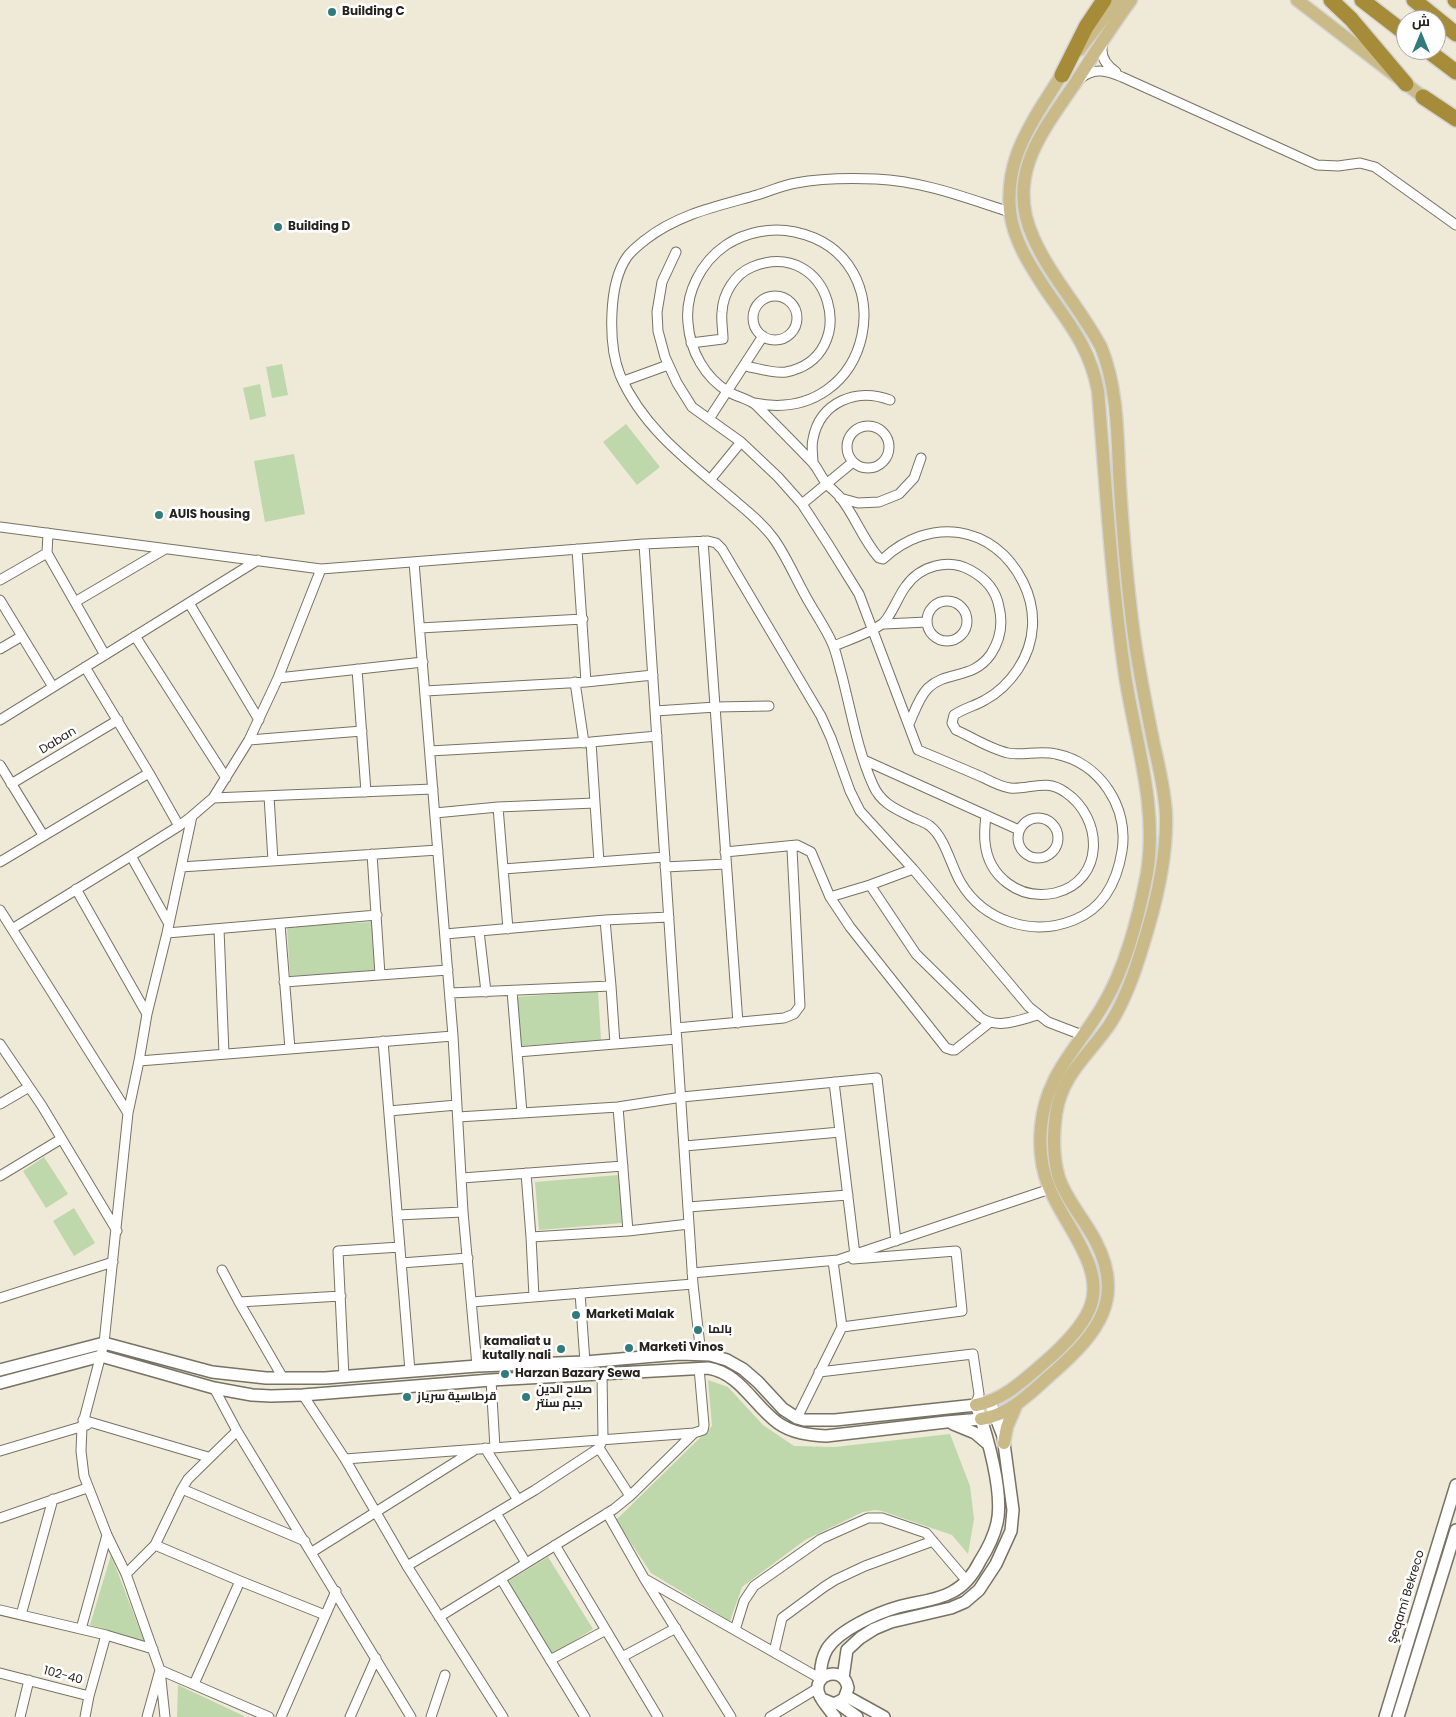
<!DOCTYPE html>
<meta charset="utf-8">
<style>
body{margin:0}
#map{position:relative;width:1456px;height:1717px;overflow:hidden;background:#efead8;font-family:Poppins,Cairo,sans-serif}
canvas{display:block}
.north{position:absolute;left:1396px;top:10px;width:50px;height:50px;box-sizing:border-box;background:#fff;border:1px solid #a8a7a5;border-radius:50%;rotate:0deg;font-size:14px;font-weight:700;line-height:20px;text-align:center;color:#25231d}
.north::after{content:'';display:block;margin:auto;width:18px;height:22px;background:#327b7c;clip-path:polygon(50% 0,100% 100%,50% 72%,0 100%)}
</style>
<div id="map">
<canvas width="1456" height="1717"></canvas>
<div class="north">ش</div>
</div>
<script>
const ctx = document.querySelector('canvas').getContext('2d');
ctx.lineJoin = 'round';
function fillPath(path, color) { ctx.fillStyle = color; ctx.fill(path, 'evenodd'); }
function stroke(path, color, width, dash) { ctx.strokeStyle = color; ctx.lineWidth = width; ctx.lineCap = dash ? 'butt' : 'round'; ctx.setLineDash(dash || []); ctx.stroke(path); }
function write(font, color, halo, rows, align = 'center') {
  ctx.font = font + ' Poppins,Cairo,sans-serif'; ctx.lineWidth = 5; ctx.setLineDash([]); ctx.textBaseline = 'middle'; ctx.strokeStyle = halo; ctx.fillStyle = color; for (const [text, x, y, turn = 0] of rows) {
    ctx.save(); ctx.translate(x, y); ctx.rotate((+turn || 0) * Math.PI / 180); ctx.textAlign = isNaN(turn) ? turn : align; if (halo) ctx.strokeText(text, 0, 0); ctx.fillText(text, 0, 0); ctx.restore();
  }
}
const green = new Path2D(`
 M282,364L288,395L272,398L266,367Z
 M260,384L266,416L250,420L243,388Z
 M626,424L660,467L637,485L603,442Z
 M294,454L305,514L265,522L254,461Z
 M372,922L375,971L290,976L287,927Z
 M598,991L601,1040L520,1046L516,997Z
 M44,1157L68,1194L46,1208L23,1171Z
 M618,1175L622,1223L539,1230L535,1182Z
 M74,1208L95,1243L74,1256L53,1221Z
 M708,1380L728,1387L763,1425L794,1446L835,1447L950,1434L970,1486L974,1519L968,1554L952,1535L882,1511L875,1510L863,1512L805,1540L742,1587L730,1621L651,1573L616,1520L712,1426Z
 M111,1555L144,1641L90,1625Z
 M548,1557L593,1629L552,1655L507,1582Z
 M178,1685L244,1716V1717H177Z`);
const street = new Path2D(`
 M1103,43C1099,56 1106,65 1116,72
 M1081,78C1095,67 1107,71 1122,77L1317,165L1338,166L1360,163L1375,167L1456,225
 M676,252L662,282L657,312L658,331L665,357L677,383L692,407L741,442L778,477L802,504L828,544L859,594L918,750C940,759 961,768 982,777C990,781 1001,787 1010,788C1029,790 1046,778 1065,792C1104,818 1105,881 1055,893C1019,901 988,876 985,842C984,833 985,824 986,815
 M753 318a22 22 0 1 1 44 0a22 22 0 1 1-44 0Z
 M691,343L723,339C723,330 721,321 722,312C723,293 735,274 752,267C831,235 863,357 786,372C774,374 757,368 745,366
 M624,381L668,365
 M754,403C875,427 907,256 795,232C771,227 746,232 726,245C701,262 685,293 688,323C690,351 705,378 729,392C737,397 749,399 756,405C775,424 794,443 812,462C818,468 821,477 827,484C831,489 836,492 840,497C855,516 863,540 879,558L883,559C929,516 994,524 1023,582C1037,610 1036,642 1018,669C1010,681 998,693 985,700C975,706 964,708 954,715L952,723L956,730C972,737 990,749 1008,753C1023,756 1039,750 1056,754C1100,763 1129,807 1122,851C1117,882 1104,908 1074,920C1032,937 984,921 961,883C951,867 946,839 930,826C926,823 921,821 916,819C898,810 881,804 873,785C858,752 851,711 842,676C839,666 837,655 833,645C826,628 814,612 805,595C795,577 786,556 774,539C761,521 743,508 727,494C685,459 642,426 620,375C608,345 608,284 627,257C632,250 639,245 645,240C678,214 718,206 757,195C770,191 783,185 796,183C822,178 850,178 876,179C923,181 966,198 1010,212
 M709,419L763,336
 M847 447a21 21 0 1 1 42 0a21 21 0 1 1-42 0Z
 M813,463C813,455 811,446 813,439C820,402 857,387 890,400
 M710,480L741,442
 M840,498L858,503L879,502L899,494L914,478L921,458
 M802,504L853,462
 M0,527L321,569L644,544L708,541L716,543L722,549L821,716L831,738L850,791L860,811L913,869L1029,1007L1048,1022L1082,1035
 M703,541L738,1023
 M644,544L693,1284L701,1355
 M47,553L105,655
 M414,562L453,1036L463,1212L477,1366
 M0,580L47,553L48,533
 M0,600L53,687
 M927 621a20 20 0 1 1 40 0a20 20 0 1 1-40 0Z
 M75,602L165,549
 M189,603L259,720
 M884,624L927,622
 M420,628L583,619
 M135,636L226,778
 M834,646C848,640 870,633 882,624C890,619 899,594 906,586C920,566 948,558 970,570C985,578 996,590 999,607C1003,623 1000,640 991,654C973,680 947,670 928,688C919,697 914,713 909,724
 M0,649L22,636
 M357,669L366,792
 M278,678L423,662
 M575,682L584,743
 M586,682L653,675
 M425,691L586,682L577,549
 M655,711L716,707L769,706
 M0,720L258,560
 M249,740L362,731
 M430,751L591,742
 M864,760L1019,830
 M0,765L43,835
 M149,773L179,826
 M11,784L118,720
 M269,796L273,861
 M213,798L433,789
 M595,803L599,862
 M498,807L508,929
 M435,813L498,807L595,803L591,742L657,736
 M1018 838a20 20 0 1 1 40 0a20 20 0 1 1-40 0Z
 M725,852L797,845
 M372,854L380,975
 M131,856L179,826L192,816
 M0,862L149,773L85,667
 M181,867L438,850
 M665,867L726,864
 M503,869L665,857
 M870,885L916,954L980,1017C997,1030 1019,1020 1038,1015
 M76,889L147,1014
 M830,897L850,927L946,1048L952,1050H955L989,1023
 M0,910L128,1113
 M280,924L290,1049
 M12,929L131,856L169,924
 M219,929L224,1054
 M479,931L486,992
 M167,933L377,915
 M445,934L605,920
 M284,982L448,970
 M512,991L522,1113
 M450,993L611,986L605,920L669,917
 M676,1028L784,1018L794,1014L800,1006L792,849L797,845L811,852L830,897L870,885L913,869
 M383,1041L410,1371
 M0,1044L42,1106L117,1231
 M615,1044L677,1039
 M517,1052L615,1044L611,986
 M139,1061L453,1036
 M834,1082L855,1255
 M0,1104L29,1087
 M618,1107L682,1097L877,1078L896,1241
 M389,1111L457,1105
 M458,1117L618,1107L628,1231L689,1224
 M685,1146L840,1132
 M526,1173L531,1237
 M0,1176L61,1139
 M462,1178L623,1166
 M688,1207L848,1195
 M397,1215L463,1212
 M401,1263L468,1258
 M222,1270L239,1302
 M692,1273L838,1260L1050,1189
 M580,1293L585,1362
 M534,1297L531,1237L628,1231
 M0,1298L113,1262
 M472,1302L693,1284
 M842,1327L962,1311L956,1251L853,1259
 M819,1372L973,1354L979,1394L976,1405
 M344,1377L338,1251L400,1247
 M283,1378L239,1302L341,1296
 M491,1380L495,1448
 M214,1388L237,1431L411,1717
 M303,1395L345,1459L407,1566L503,1717
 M797,1418L842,1327L833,1261
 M83,1420L208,1457
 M485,1448L518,1500
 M599,1448L630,1496
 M0,1451L87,1425
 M345,1459L694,1433L703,1430L704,1425L699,1368
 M182,1489L305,1541
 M496,1513L526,1563
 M607,1513L644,1578L731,1717
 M0,1518L87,1488
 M155,1545L240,1581L325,1615
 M555,1545L658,1717
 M312,1552L473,1451
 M407,1566L535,1490L599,1448L603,1439L602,1374
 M126,1574L155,1545L182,1489L188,1479L237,1431
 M501,1579L585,1717
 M645,1579L821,1679
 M0,1610L106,1635L153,1649
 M21,1615L53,1499
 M439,1617L614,1509L630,1496L694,1433
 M81,1629L107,1535
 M735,1630L744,1601L754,1586L821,1539L868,1518H882L926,1533L966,1580
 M774,1652L782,1618L824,1587L835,1580L865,1566L933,1541
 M622,1657L676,1628
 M550,1660L606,1630
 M0,1673L89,1696L106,1635
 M194,1684L240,1581
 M20,1717L29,1680
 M85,1717L89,1696
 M147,1717L160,1670L269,1717
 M165,1717L160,1670L126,1574L107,1535L84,1476L81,1451L82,1427L104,1343L128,1113L139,1061L147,1014L167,933L192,816L213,798L249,740L278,678L321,569
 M281,1717L336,1591
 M350,1717L376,1658
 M431,1717L445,1675
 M770,1717L818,1688`);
const secondary = new Path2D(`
 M0,1370L104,1343L212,1372L266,1378H325L477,1366L585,1362L679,1354L710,1355L727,1360L743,1369L758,1382L783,1409L797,1418L804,1420H835L976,1405C987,1434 1004,1493 997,1523C994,1536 987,1550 980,1561C974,1573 964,1586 952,1592C936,1601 915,1602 898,1607C877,1613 839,1630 827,1649C822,1658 820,1669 821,1679
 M0,1383L101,1356L214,1388L252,1395L271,1396L303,1395L491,1380L708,1368C740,1373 754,1406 778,1423C792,1433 809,1435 826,1436L946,1422L981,1419
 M953,1424L975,1433L988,1444
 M843,1678L847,1650L860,1638L874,1629L891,1622L951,1608L965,1602L979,1590L996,1564L1011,1531L1013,1510L1003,1436L990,1402
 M846,1696L884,1717
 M822,1699L834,1704L844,1699L848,1688C844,1664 811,1674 819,1694C822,1702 830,1710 835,1717
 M838,1703L857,1717
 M1385,1717L1456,1485
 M1398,1717L1456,1530`);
const primary = new Path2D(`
 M1297,0L1423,97L1431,101
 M1079,50L1117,0
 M976,1405C1004,1400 1025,1379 1046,1361C1062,1347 1080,1330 1089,1310C1108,1269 1063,1224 1049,1187C1041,1168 1039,1148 1041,1127C1046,1071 1081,1046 1106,1000C1127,963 1139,915 1147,873C1158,805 1135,741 1125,675C1111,580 1106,486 1098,391C1090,348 1070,325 1046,290C1031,267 1013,240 1010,211C1006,168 1022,138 1043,104C1051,92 1058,80 1066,68
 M981,1419C1011,1415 1032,1391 1054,1372C1098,1333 1126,1298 1095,1240C1084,1219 1067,1201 1059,1178C1053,1158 1053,1135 1056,1114C1062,1074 1089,1055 1110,1024C1129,994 1139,959 1149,925C1159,890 1167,852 1166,815C1165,791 1159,767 1154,745C1146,706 1138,667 1133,628C1127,581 1123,534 1120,487C1117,440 1119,391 1101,347C1081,309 1050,276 1033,237C1005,175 1043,131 1076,82C1094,54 1111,27 1131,0
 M1004,1443L1007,1427L1016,1406`);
const highway = new Path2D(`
 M1331,0L1351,19L1406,84
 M1362,0L1406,34
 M1414,0L1456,34
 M1455,0L1456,1
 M1427,50L1456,72
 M1062,75L1086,27L1104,0
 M1423,97L1456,119`);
const markers = [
 [332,12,5,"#327b7c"],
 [278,227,5,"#327b7c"],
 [159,515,5,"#327b7c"],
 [576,1315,5,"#327b7c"],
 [698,1330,5,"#327b7c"],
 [629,1348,5,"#327b7c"],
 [561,1349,5,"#327b7c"],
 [505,1374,5,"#327b7c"],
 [407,1397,5,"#327b7c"],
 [526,1397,5,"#327b7c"]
];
const poiNames = [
 ["Building C",342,12],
 ["Building D",288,227],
 ["AUIS housing",169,515],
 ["Marketi Malak",586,1315],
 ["بالما",708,1330],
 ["kamaliat u",551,1342,"right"],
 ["kutally nali",551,1356,"right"],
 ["Marketi Vinos",639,1348],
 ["Harzan Bazary Sewa",515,1374],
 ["صلاح الدين",536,1390],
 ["جيم سنتر",536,1404],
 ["قرطاسية سرياز",417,1397]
];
const streetNames = [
 ["Daban",58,741,-31],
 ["Şeqamî Bekreco",1407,1597,-73],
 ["102-40",63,1676,15]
];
fillPath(green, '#bed7ab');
stroke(street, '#777263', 11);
stroke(secondary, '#777263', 14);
stroke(primary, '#d3d3d2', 15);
stroke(highway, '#d3d3d2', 18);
stroke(street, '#fff', 9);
stroke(secondary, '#fff', 11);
stroke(primary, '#caba88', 12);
stroke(highway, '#a68c38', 15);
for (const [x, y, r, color] of markers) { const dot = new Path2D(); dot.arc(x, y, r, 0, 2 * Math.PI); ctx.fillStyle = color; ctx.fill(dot); stroke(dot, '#fff', 2); }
write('bold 12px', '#25231d', '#fff', poiNames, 'left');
write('12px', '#25231d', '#fff', streetNames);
</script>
